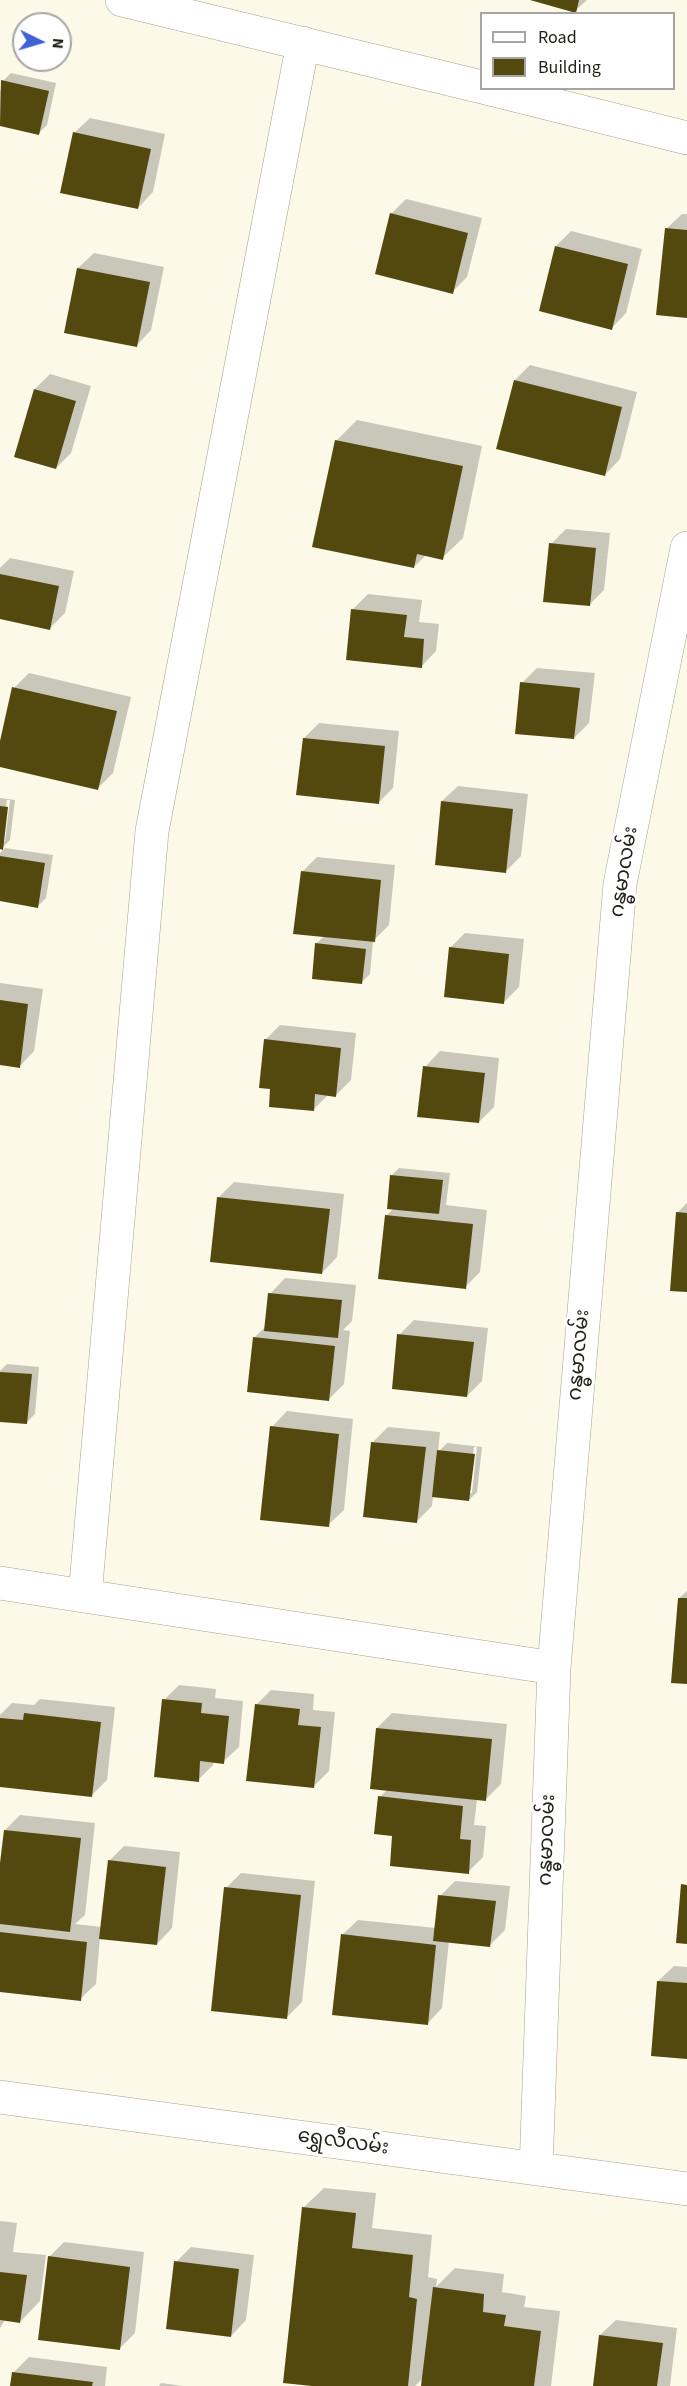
<!DOCTYPE html>
<meta charset="utf-8">
<style>
body{margin:0}
#map{position:relative;width:687px;height:2386px;overflow:hidden;background:#fcf9e8;font-family:"Source Sans 3",sans-serif}
canvas{display:block}
.legend{position:absolute;left:480px;top:12px;width:195px;height:78px;box-sizing:border-box;background:#fff;border:2px solid #a6a5a3;margin:0;padding:8px 10px;list-style:none;font-size:18px;color:#201f19}
.legend li{display:flex;align-items:center;gap:12px;height:30px}
.legend b{width:30px;border:2px solid #a6a5a3}
.north{position:absolute;left:12px;top:12px;width:60px;height:60px;box-sizing:border-box;background:#fff;border:2px solid #a6a5a3;border-radius:50%;rotate:95deg;font-size:16px;font-weight:700;line-height:24px;text-align:center;color:#201f19}
.north::after{content:'';display:block;margin:auto;width:21px;height:27px;background:#3f61d3;clip-path:polygon(50% 0,100% 100%,50% 72%,0 100%)}
</style>
<div id="map">
<canvas width="687" height="2386"></canvas>
<ul class="legend">
<li><b style="height:8px;background:#fff"></b>Road</li>
<li><b style="height:16px;background:#53490f"></b>Building</li>
</ul>
<div class="north">N</div>
</div>
<script>
const ctx = document.querySelector('canvas').getContext('2d');
ctx.lineJoin = 'round';
function fillPath(path, color) { ctx.fillStyle = color; ctx.fill(path, 'evenodd'); }
function stroke(path, color, width, dash) { ctx.strokeStyle = color; ctx.lineWidth = width; ctx.lineCap = dash ? 'butt' : 'round'; ctx.setLineDash(dash || []); ctx.stroke(path); }
function write(font, color, halo, rows, align = 'center') {
  ctx.font = font + ' "Source Sans 3","Noto Sans Myanmar",sans-serif'; ctx.lineWidth = 6; ctx.setLineDash([]); ctx.textBaseline = 'middle'; ctx.strokeStyle = halo; ctx.fillStyle = color; for (const [text, x, y, turn = 0] of rows) {
    ctx.save(); ctx.translate(x, y); ctx.rotate((+turn || 0) * Math.PI / 180); ctx.textAlign = isNaN(turn) ? turn : align; if (halo) ctx.strokeText(text, 0, 0); ctx.fillText(text, 0, 0); ctx.restore();
  }
}
const shadow = new Path2D(`
 M533,0H587L575,11Z
 M11,73L56,83L47,125L39,133L0,125V92L3,81Z
 M90,118L165,134L153,192L138,208L74,133Z
 M406,199L482,218L467,277L452,292L391,214Z
 M682,214H687V317L666,229Z
 M571,231L642,249L626,313L611,329L556,246Z
 M94,253L164,267L151,330L136,346L78,268Z
 M530,365L637,392L620,459L605,475L515,380Z
 M50,374L91,386L71,453L56,468L35,389Z
 M357,420L482,446L463,538L442,558L426,555L414,567L336,441Z
 M566,529L610,533L604,590L589,605L551,544Z
 M10,558L74,571L65,613L50,628L0,617V568Z
 M368,594L422,600L419,622L439,624L436,651L421,667L353,609Z
 M537,668L595,673L589,723L574,738L522,683Z
 M29,673L131,697L113,773L98,788L0,765V748L14,688Z
 M319,723L399,731L393,788L378,803L304,738Z
 M458,786L528,794L521,856L506,871L442,801Z
 M0,798L15,800L10,840L2,848H0ZM7,800H10L5,841H2Z
 M5,848L53,855L46,898L38,906L0,900V853Z
 M317,857L395,865L389,925L373,941L370,974L362,982L316,944L325,935L302,872Z
 M465,933L524,939L519,987L504,1002L450,948Z
 M0,983L43,989L34,1051L19,1067L0,1064Z
 M280,1025L356,1033L351,1080L336,1095L329,1094L313,1110L272,1088L265,1040Z
 M440,1051L499,1058L494,1107L479,1122L425,1067Z
 M399,1168L450,1173L446,1205L487,1210L480,1272L465,1287L386,1216L394,1208L391,1176Z
 M234,1182L344,1194L337,1257L322,1273L219,1197Z
 M687,1203V1291L677,1213Z
 M285,1278L356,1285L352,1321L343,1330L350,1331L344,1384L328,1400L255,1337L266,1326L270,1294Z
 M414,1320L488,1328L482,1381L467,1396L399,1335Z
 M7,1364L39,1367L35,1414L27,1422L0,1420V1371Z
 M287,1411L353,1419L344,1510L328,1525L272,1427Z
 M388,1427L440,1432L438,1452L447,1443L482,1447L477,1492L469,1500L433,1496L432,1506L417,1521L373,1442ZM474,1447H477L472,1493H469Z
 M687,1591V1682L679,1598Z
 M179,1685L216,1689L215,1698L243,1701L239,1747L223,1762L214,1761L213,1765L198,1780L164,1700Z
 M271,1690L314,1694L313,1710L335,1712L329,1771L313,1787L256,1705Z
 M40,1699L115,1707L107,1780L92,1795L0,1785V1715L12,1703L34,1705Z
 M392,1713L507,1724L501,1784L485,1800L477,1799L474,1825L486,1826L483,1857L468,1872L394,1834L380,1797L387,1790L377,1728Z
 M20,1815L95,1823L85,1915L75,1924L102,1927L109,1861L124,1846L180,1852L172,1928L157,1944L100,1937L96,1984L80,1999L0,1990V1877L5,1830Z
 M241,1873L315,1881L302,2002L287,2017L226,1888Z
 M455,1881L510,1886L505,1930L489,1946L449,1941L442,2008L427,2024L342,1935L358,1920L436,1928L440,1896Z
 M674,1966L687,1967V2057L658,1981Z
 M324,2188L376,2193L372,2228L432,2235L428,2277L437,2279L436,2287L455,2268L504,2274L502,2292L526,2296L524,2307L560,2311L551,2386H423L424,2377L415,2386H326L303,2208Z
 M0,2221L17,2223L13,2252L46,2255L40,2301L20,2322L5,2320L0,2328Z
 M64,2242L144,2252L135,2333L120,2348L49,2257Z
 M191,2247L254,2255L246,2320L231,2336L176,2262Z
 M616,2320L677,2328L670,2386H594L600,2335Z
 M29,2357L107,2367L105,2386H12L13,2373Z
 M161,2383L183,2386H159Z`);
const building = new Path2D(`
 M530,0H579L576,13Z
 M1,80L49,91L39,135L0,126Z
 M73,132L151,149L138,209L60,193Z
 M390,213L468,233L453,294L375,274Z
 M665,228L687,230V318L656,315Z
 M555,246L628,264L612,330L539,311Z
 M77,268L150,282L137,347L64,333Z
 M514,380L622,407L605,476L496,449Z
 M34,389L76,401L56,469L14,457Z
 M335,440L463,466L443,560L417,554L414,568L312,547Z
 M549,543L596,548L590,606L543,602Z
 M0,574L59,586L50,630L0,619Z
 M351,609L407,615L404,637L424,639L422,668L346,660Z
 M520,682L580,688L574,739L515,734Z
 M12,687L117,711L98,790L0,767V741Z
 M303,738L385,746L379,804L296,795Z
 M441,801L513,809L506,873L435,865Z
 M0,806L8,807L3,850L0,849Z
 M0,856L45,863L38,908L0,901Z
 M301,871L381,880L375,942L293,934Z
 M315,943L366,949L362,984L312,979Z
 M449,947L509,954L504,1004L444,997Z
 M0,1000L28,1004L20,1068L0,1065Z
 M264,1039L341,1048L336,1097L315,1094L314,1111L269,1107L270,1089L259,1088Z
 M423,1066L485,1073L479,1123L417,1117Z
 M390,1175L443,1180L439,1214L387,1209Z
 M217,1197L330,1209L322,1274L210,1262Z
 M676,1212L687,1213V1292L670,1291Z
 M385,1215L473,1224L466,1289L378,1279Z
 M268,1293L342,1300L338,1338L264,1331Z
 M397,1334L474,1342L467,1397L392,1389Z
 M253,1337L335,1346L329,1401L247,1392Z
 M0,1372L32,1374L27,1424L0,1422Z
 M270,1426L339,1434L329,1527L260,1520Z
 M371,1442L426,1447L417,1523L363,1517Z
 M437,1450L475,1454L469,1501L432,1497Z
 M678,1598H687V1684L671,1683Z
 M162,1699L202,1703L201,1713L229,1716L224,1764L200,1761L199,1782L154,1777Z
 M255,1704L300,1709L298,1725L321,1727L314,1788L246,1781Z
 M24,1713L101,1722L92,1797L0,1787V1718L23,1720Z
 M376,1728L492,1739L486,1801L370,1789Z
 M378,1796L463,1806L460,1839L471,1840L469,1874L390,1866L392,1836L374,1834Z
 M4,1830L81,1838L70,1932L0,1924V1863Z
 M108,1860L166,1867L157,1945L99,1939Z
 M681,1884L687,1885V1944L676,1943Z
 M224,1887L301,1895L287,2019L211,2011Z
 M438,1895L496,1901L490,1947L433,1941Z
 M0,1932L87,1942L81,2001L0,1992Z
 M341,1934L436,1945L428,2025L332,2015Z
 M657,1981L687,1983V2059L651,2056Z
 M302,2207L356,2213L352,2248L413,2255L409,2297L417,2299L408,2386H312L283,2383Z
 M48,2256L130,2267L120,2350L38,2340Z
 M174,2261L239,2269L231,2337L166,2329Z
 M0,2272L27,2275L20,2323L0,2320Z
 M433,2287L484,2294L483,2312L506,2315L504,2326L541,2331L534,2386H421Z
 M599,2335L663,2343L657,2386H593Z
 M12,2372L93,2382L92,2386H10Z`);
const minor = new Path2D(`
 M122,0L482,87
 M486,88L687,138
 M0,1583L554,1668
 M85,1596L152,831L303,43
 M0,2097L687,2189
 M536,2169L554,1668L620,884L687,548`);
const streetNames = [
 ["ဂန္ဓမာလမ်း",625,872,-81],
 ["ဂန္ဓမာလမ်း",580,1355,-85],
 ["ဂန္ဓမာလမ်း",548,1840,-88],
 ["ရွှေလီလမ်း",343,2143,8]
];
fillPath(shadow, '#0003');
fillPath(building, '#53490f');
stroke(minor, '#a5a292', 34);
stroke(minor, '#fff', 33);
write('20px', '#201f19', '#fff', streetNames);
</script>
